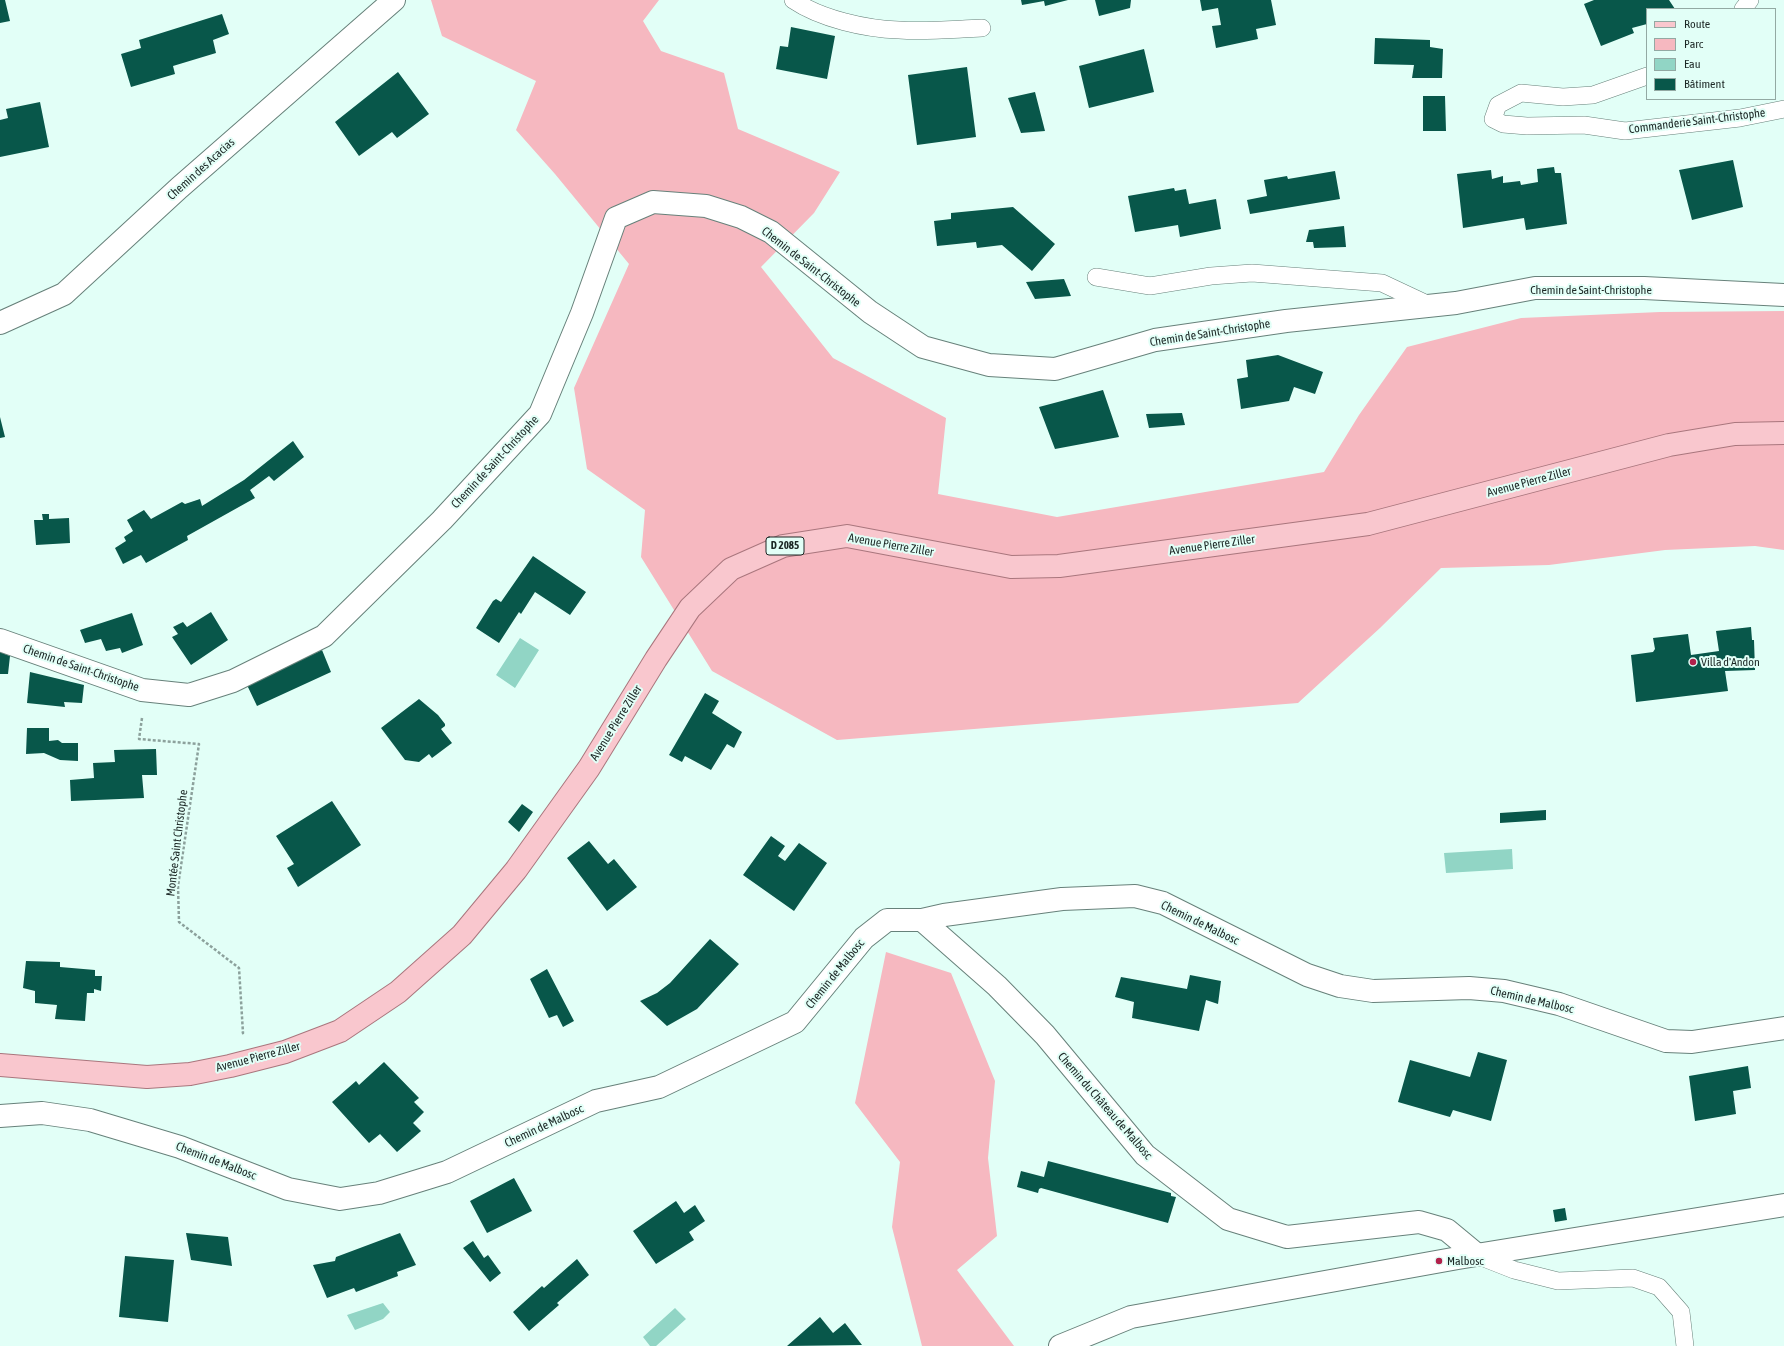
<!DOCTYPE html>
<meta charset="utf-8">
<style>
body{margin:0}
#map{position:relative;width:1784px;height:1346px;overflow:hidden;background:#e2fff7;font-family:"Asap Condensed",sans-serif}
canvas{display:block}
.legend{position:absolute;left:1646px;top:8px;width:130px;height:92px;box-sizing:border-box;background:#e2fff7;border:1px solid #93a9a3;margin:0;padding:5px 7px;list-style:none;font-size:12px;color:#1c2725}
.legend li{display:flex;align-items:center;gap:8px;height:20px}
.legend b{width:20px;border:1px solid #93a9a3}
</style>
<div id="map">
<canvas width="1784" height="1346"></canvas>
<ul class="legend">
<li><b style="height:5px;background:#f9c7ce"></b>Route</li>
<li><b style="height:11px;background:#f6b8c0"></b>Parc</li>
<li><b style="height:11px;background:#91d5c5"></b>Eau</li>
<li><b style="height:11px;background:#08574a"></b>Bâtiment</li>
</ul>
</div>
<script>
const ctx = document.querySelector('canvas').getContext('2d');
ctx.lineJoin = 'round';
function fillPath(path, color) { ctx.fillStyle = color; ctx.fill(path, 'evenodd'); }
function stroke(path, color, width, dash) { ctx.strokeStyle = color; ctx.lineWidth = width; ctx.lineCap = dash ? 'butt' : 'round'; ctx.setLineDash(dash || []); ctx.stroke(path); }
function write(font, color, halo, rows, align = 'center') {
  ctx.font = font + ' "Asap Condensed",sans-serif'; ctx.lineWidth = 4; ctx.setLineDash([]); ctx.textBaseline = 'middle'; ctx.strokeStyle = halo; ctx.fillStyle = color; for (const [text, x, y, turn = 0] of rows) {
    ctx.save(); ctx.translate(x, y); ctx.rotate((+turn || 0) * Math.PI / 180); ctx.textAlign = isNaN(turn) ? turn : align; if (halo) ctx.strokeText(text, 0, 0); ctx.fillText(text, 0, 0); ctx.restore();
  }
}
const green = new Path2D(`
 M431,0H659L643,21L661,51L724,73L738,129L840,172L814,213L761,267L833,358L946,418L938,494L1057,517L1324,472L1359,415L1407,347L1521,318L1660,312L1784,311V550L1755,546L1665,550L1549,565L1441,568L1380,628L1298,703L837,740L712,671L641,557L645,510L587,469L574,388L629,264L555,174L516,130L536,81L442,36Z
 M886,952L951,973L995,1081L988,1158L997,1236L957,1270L1014,1346H922L892,1227L900,1162L855,1103Z`);
const water = new Path2D(`
 M520,638L539,650L515,688L496,675Z
 M1512,849L1513,869L1446,873L1444,853Z
 M383,1303L390,1312L383,1319L355,1330L347,1315Z
 M675,1308L686,1319L656,1346H650L643,1337Z`);
const building = new Path2D(`
 M0,0H5L10,21L0,23Z
 M1021,0H1068L1045,6L1044,1L1022,5Z
 M1095,0H1131L1130,8L1099,16Z
 M1200,0H1271L1276,25L1256,29L1258,39L1216,48L1212,26L1221,25L1218,8L1202,11Z
 M1594,0H1669L1675,9H1647V24L1632,28L1634,33L1601,46L1584,4Z
 M222,14L229,34L213,40L216,53L173,66L175,74L131,87L121,54L141,48L139,40Z
 M791,27L835,36L827,79L776,69L780,46L788,47Z
 M1375,38L1430,40V47L1443,49L1442,78H1412L1414,65L1374,64Z
 M1144,49L1154,92L1089,108L1079,66Z
 M967,67L976,137L917,145L908,75Z
 M398,72L429,114L397,138L392,132L359,156L335,122Z
 M1035,92L1045,131L1021,133L1008,98Z
 M1423,96H1445L1446,131H1423Z
 M40,102L49,147L0,157V120L8,118L6,109Z
 M1733,160L1743,207L1692,220L1679,170Z
 M1554,167L1555,173H1561L1567,224L1526,230L1524,218L1463,228L1457,174L1491,170L1492,179L1503,176V183L1520,181L1521,185L1538,182L1537,169Z
 M1335,171L1340,199L1250,214L1247,200L1267,196L1264,180L1287,176L1288,179Z
 M1174,188L1175,191L1186,189L1189,204L1216,199L1221,229L1180,237L1178,225L1135,232L1128,196Z
 M1013,207L1055,244L1032,271L1002,245L977,248L976,242L937,246L934,221L951,219V213Z
 M1344,226L1346,247L1314,248L1313,242H1306L1309,230Z
 M1064,279L1071,296L1035,299L1026,282Z
 M1278,355L1323,372L1315,394L1294,387L1289,401L1241,409L1237,379L1248,377L1246,360Z
 M1103,390L1119,437L1055,449L1039,407Z
 M1182,413L1185,425L1149,428L1146,414Z
 M0,417L5,437L0,438Z
 M293,441L304,457L274,481L269,476L250,490L255,498L187,536L188,540L146,563L141,555L123,564L115,548L126,541L124,537L133,531L127,520L144,510L151,519L182,502L185,504L200,499L202,506L244,480Z
 M42,514H49V519L69,518L70,543L36,545L34,520H43Z
 M533,556L586,592L570,615L535,592L521,614L519,612L499,643L476,628L493,601L496,599L501,602Z
 M211,612L228,640L191,665L172,637L178,634L173,627L183,622L187,627Z
 M132,613L143,645L122,653L120,648L106,651L101,639L85,643L80,630Z
 M1751,627L1752,640H1754L1755,670L1725,671L1728,691L1636,702L1631,655L1653,652L1655,649L1653,638L1688,634L1691,655L1719,651L1716,631Z
 M322,650L331,672L257,706L247,685Z
 M0,652L10,656L8,674H0Z
 M30,672L84,685L82,703L64,702L65,707L27,703Z
 M705,693L719,701L712,713L742,732L734,748L727,744L711,770L685,756L682,762L669,755Z
 M419,699L438,715L445,724V726L441,729L452,743L432,758L429,754L419,762L405,760L381,728Z
 M27,728H49V741L58,740L62,743H78V761L60,760L44,753L26,754Z
 M156,749L157,775H142L144,798L71,801L70,780L94,778L93,763L115,762L114,750Z
 M332,801L361,845L298,887L287,868L294,864L276,836Z
 M522,804L533,812L519,832L508,822Z
 M1546,810V820L1500,823V813Z
 M771,836L785,846L778,856L785,861L799,843L827,863L794,911L743,875Z
 M589,841L608,864L614,859L637,887L607,911L567,858Z
 M710,939L739,964L697,1009L667,1026L640,1001L657,993L670,983Z
 M26,961L60,962V967L95,970V976H102L101,991L94,989V993H87L85,1021L55,1019L57,1005L35,1003V991L23,988Z
 M547,969L574,1021L563,1027L557,1015L549,1018L530,979Z
 M1190,975L1221,981L1218,1004L1206,1000L1199,1031L1132,1018L1134,1002L1115,997L1121,977L1187,989Z
 M1478,1052L1507,1060L1491,1121L1453,1110L1450,1117L1398,1102L1410,1060L1470,1077Z
 M384,1062L419,1098L414,1102L424,1112L413,1123L421,1131L397,1152L380,1134L369,1143L332,1102L356,1081L359,1085Z
 M1748,1066L1751,1088L1733,1091L1736,1114L1695,1121L1689,1076Z
 M1048,1161L1171,1193V1196L1176,1197L1168,1223L1041,1188L1039,1189L1038,1193L1017,1187L1021,1171L1044,1177Z
 M514,1178L532,1211L487,1233L470,1201Z
 M676,1201L684,1213L695,1205L705,1221L689,1232L694,1240L656,1264L633,1231Z
 M1565,1208L1567,1220L1555,1222L1553,1210Z
 M186,1233L228,1237L232,1266L191,1260Z
 M400,1233L416,1265L397,1272L398,1276L356,1292L354,1288L327,1298L313,1265L335,1261L336,1257Z
 M473,1241L484,1258L488,1255L501,1273L490,1282L463,1248Z
 M125,1256L174,1260L168,1322L119,1317Z
 M577,1259L589,1275L557,1303L559,1305L529,1331L513,1312L542,1286L544,1288Z
 M820,1317L833,1333L845,1323L862,1345L787,1346Z`);
const path = new Path2D(`
 M142,718L139,739L199,744L178,886L179,922L239,968L243,1033L240,1034`);
const lane = new Path2D(`
 M793,0C821,19 866,29 899,30C926,32 955,29 982,28
 M1743,9L1750,0
 M1647,76L1593,95L1563,97L1521,93L1498,105L1493,119L1503,124L1527,126L1584,125L1625,131L1740,118L1784,109
 M1096,277L1150,286L1211,276L1252,273L1382,283L1431,306
 M1476,1255L1514,1270L1558,1281L1633,1278L1659,1287L1681,1312L1685,1346`);
const street = new Path2D(`
 M0,323L64,294L179,188L394,0
 M0,640L142,690L189,695L233,681L324,636L442,520L540,414L582,313L616,218L653,202L706,206L741,217L771,232L870,312L923,347L989,365L1055,369L1155,340L1286,321L1456,303L1535,288H1644L1784,295
 M922,920L997,986L1045,1035L1145,1155L1228,1219L1287,1237L1419,1222L1447,1230L1476,1254
 M0,1116L42,1113L90,1120L180,1147L288,1189L340,1199L379,1193L447,1172L596,1101L659,1087L795,1022L864,938L887,920H922L944,915L1062,899L1135,896L1163,903L1307,975L1340,986L1373,991L1469,988L1504,991L1559,1004L1666,1041L1692,1042L1784,1028`);
const secondary = new Path2D(`
 M1060,1346L1131,1317L1458,1258L1784,1205`);
const primary = new Path2D(`
 M0,1065L147,1077L190,1074L230,1066L285,1052L340,1031L398,992L462,935L516,870L589,768L656,659L690,608L731,569L783,546L847,536L1011,567L1059,566L1368,524L1669,445L1735,434L1784,433`);
const markers = [
 [1693,662,4,"#b2214c"],
 [1439,1261,4,"#b2214c"]
];
const shields = [
 [785,546,38]
];
const shieldNames = [
 ["D 2085",785,546]
];
const streetNames = [
 ["Commanderie Saint-Christophe",1697,121,-7],
 ["Chemin des Acacias",201,169,-42],
 ["Chemin de Saint-Christophe",811,267,38],
 ["Chemin de Saint-Christophe",1591,290],
 ["Chemin de Saint-Christophe",1210,333,-9],
 ["Chemin de Saint-Christophe",495,462,-47],
 ["Avenue Pierre Ziller",1529,482,-15],
 ["Avenue Pierre Ziller",891,545,10],
 ["Avenue Pierre Ziller",1212,545,-8],
 ["Chemin de Saint-Christophe",81,668,19],
 ["Avenue Pierre Ziller",616,723,-58],
 ["Montée Saint Christophe",177,843,-83],
 ["Chemin de Malbosc",1200,923,26],
 ["Chemin de Malbosc",835,974,-51],
 ["Chemin de Malbosc",1532,1000,13],
 ["Avenue Pierre Ziller",258,1057,-15],
 ["Chemin du Château de Malbosc",1105,1106,49],
 ["Chemin de Malbosc",544,1126,-25],
 ["Chemin de Malbosc",216,1161,21]
];
const poiNames = [
 ["Villa d'Andon",1701,662],
 ["Malbosc",1447,1261]
];
fillPath(green, '#f6b8c0');
fillPath(water, '#91d5c5');
fillPath(building, '#08574a');
stroke(lane, '#67817a', 18);
stroke(street, '#67817a', 24);
stroke(secondary, '#67817a', 24);
stroke(primary, '#a9767d', 24);
stroke(path, '#8ca19c', 2.5, [3, 2]);
stroke(lane, '#fff', 17);
stroke(street, '#fff', 22);
stroke(secondary, '#fff', 22);
stroke(primary, '#f9c7ce', 22);
for (const [x, y, r, color] of markers) { const dot = new Path2D(); dot.arc(x, y, r, 0, 2 * Math.PI); ctx.fillStyle = color; ctx.fill(dot); stroke(dot, '#e2fff7', 1.5); }
for (const [x, y, w] of shields) { const box = new Path2D(); box.roundRect(x - w / 2, y - 9, w, 18, 3); ctx.fillStyle = '#e2fff7'; ctx.fill(box); stroke(box, '#1c2725', 1); }
write('bold 11px', '#1c2725', null, shieldNames);
write('12px', '#1c2725', '#e2fff7', streetNames);
write('12px', '#1c2725', '#e2fff7', poiNames, 'left');
</script>
